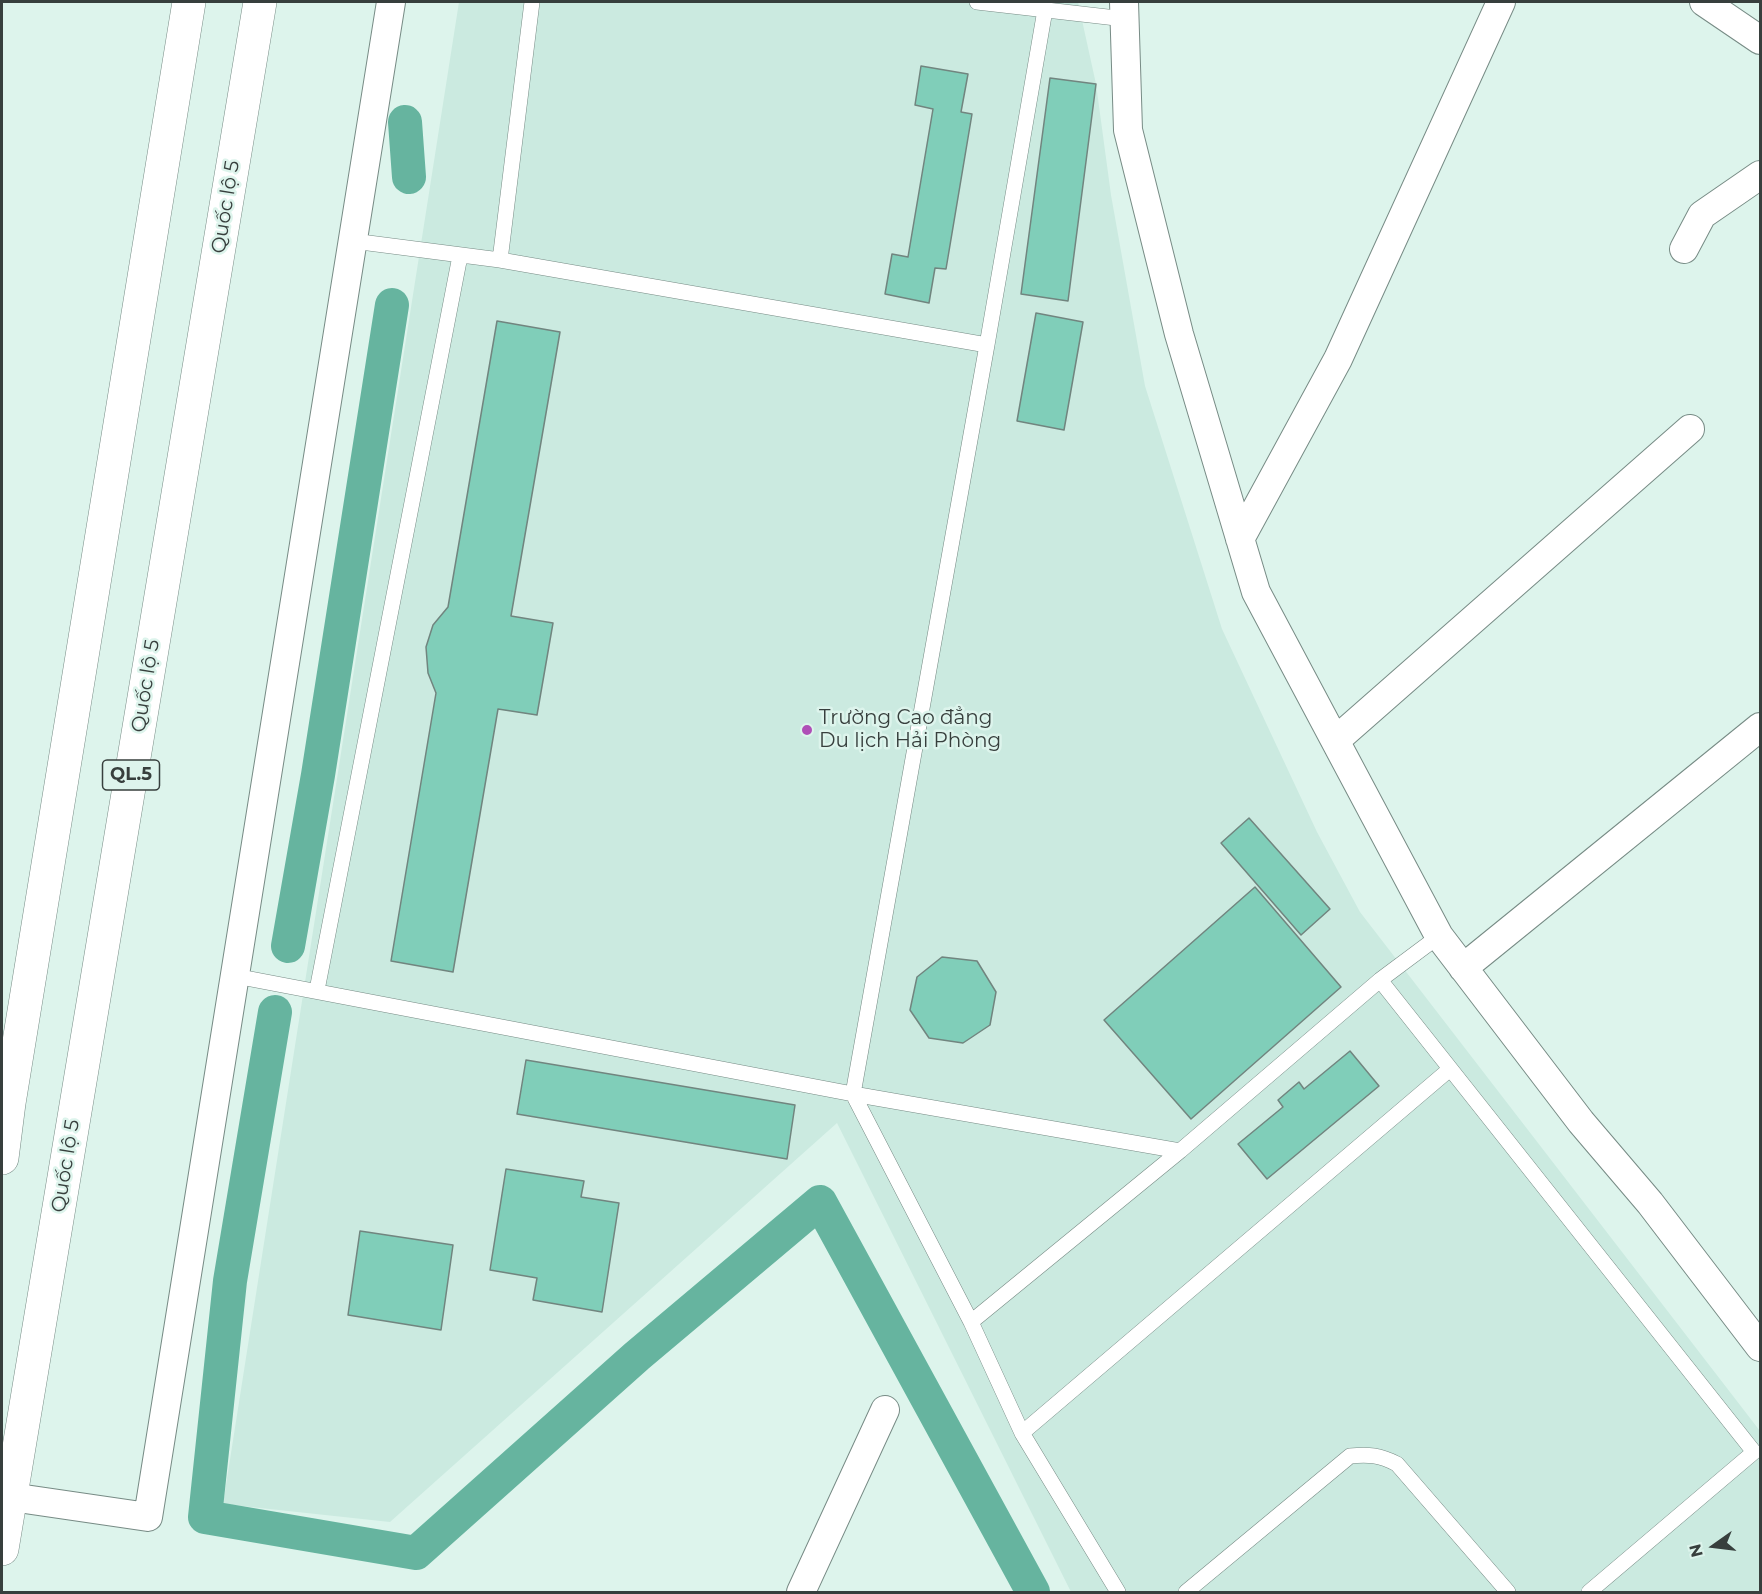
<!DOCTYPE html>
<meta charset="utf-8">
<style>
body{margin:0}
#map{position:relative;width:1762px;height:1594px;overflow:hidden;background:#ddf4ec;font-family:Montserrat,sans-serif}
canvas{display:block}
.frame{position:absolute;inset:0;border:3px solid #373f3d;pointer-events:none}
.north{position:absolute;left:1684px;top:1516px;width:60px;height:60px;-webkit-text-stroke:4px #ddf4ec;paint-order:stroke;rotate:256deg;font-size:16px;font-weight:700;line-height:24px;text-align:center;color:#373f3d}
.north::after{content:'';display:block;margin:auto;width:21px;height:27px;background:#373f3d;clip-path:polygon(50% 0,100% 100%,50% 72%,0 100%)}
</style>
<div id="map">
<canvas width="1762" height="1594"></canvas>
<div class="frame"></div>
<div class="north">N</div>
</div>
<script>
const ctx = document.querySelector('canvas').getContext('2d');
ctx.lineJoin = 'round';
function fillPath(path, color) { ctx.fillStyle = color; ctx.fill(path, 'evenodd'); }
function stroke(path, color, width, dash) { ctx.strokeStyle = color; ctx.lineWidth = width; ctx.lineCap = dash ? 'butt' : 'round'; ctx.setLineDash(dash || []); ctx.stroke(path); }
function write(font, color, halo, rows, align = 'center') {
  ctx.font = font + ' Montserrat,sans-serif'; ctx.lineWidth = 5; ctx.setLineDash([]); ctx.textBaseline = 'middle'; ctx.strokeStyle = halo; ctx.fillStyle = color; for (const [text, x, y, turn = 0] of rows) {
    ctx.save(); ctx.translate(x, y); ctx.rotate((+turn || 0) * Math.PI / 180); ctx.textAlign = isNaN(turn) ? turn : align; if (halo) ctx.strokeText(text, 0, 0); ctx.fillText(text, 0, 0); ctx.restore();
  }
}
const built = new Path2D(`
 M459,2H1078L1096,84L1111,195L1145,386L1222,629L1317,832L1360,912L1760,1431V1592H1071L837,1123L390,1522L223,1504Z`);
const canal = new Path2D(`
 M405,122L409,177
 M288,946L318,775L392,305
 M275,1012L230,1281L205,1517L416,1553L637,1356L820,1202L1033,1592`);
const building = new Path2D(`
 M921,66L968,74L961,112L972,114L946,269L935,268L929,303L885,294L892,254L908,257L933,109L915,105Z
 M1050,78L1096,84L1068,301L1021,294Z
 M1036,313L1083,322L1064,430L1017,421Z
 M497,321L560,332L511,616L553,623L537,715L498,709L453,972L391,961L436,693L428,673L426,647L433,625L448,607Z
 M1249,818L1330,909L1301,935L1221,843Z
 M1255,887L1341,987L1191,1119L1104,1020Z
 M942,957L977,961L996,992L990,1025L963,1043L929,1038L910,1010L917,977Z
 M1350,1051L1379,1086L1267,1179L1238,1144L1283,1107L1278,1100L1299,1082L1304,1089Z
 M526,1060L795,1105L787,1159L517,1114Z
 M506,1169L584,1181L581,1197L619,1203L602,1312L533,1300L537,1278L490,1270Z
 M360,1231L453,1245L441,1330L348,1315Z`);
const service = new Path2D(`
 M977,2L1125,19
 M500,260L532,2
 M987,345L1045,10
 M235,976L853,1094L987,345L500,260L353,241
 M1380,980L1754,1452L1589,1592
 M317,990L460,256
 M853,1094L1180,1151L1380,980L1439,936
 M853,1094L971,1322L1022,1433L1118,1592
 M971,1322L1180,1151
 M1022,1433L1450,1069
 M1186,1592L1350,1456C1368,1454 1380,1455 1397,1464L1508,1592`);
const minor = new Path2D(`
 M1124,2L1128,130L1179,334L1256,592L1439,936L1581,1122L1650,1203L1760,1347
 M1704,2L1760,40
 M1684,249L1702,215L1760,175
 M1240,539L1338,359L1501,2
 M1336,740L1690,429
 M1463,968L1760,727
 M11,1497L148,1517L391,2
 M801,1592L885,1410`);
const trunk = new Path2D(`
 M2,1158L9,1103L189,2
 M2,1549L260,2`);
const markers = [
 [807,730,6,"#af4fb7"]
];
const shields = [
 [131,775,57]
];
const shieldNames = [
 ["QL.5",131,775]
];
const streetNames = [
 ["Quốc lộ 5",226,207,-81],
 ["Quốc lộ 5",146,686,-81],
 ["Quốc lộ 5",66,1166,-81]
];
const poiNames = [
 ["Trường Cao đẳng",819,718],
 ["Du lịch Hải Phòng",819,741]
];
fillPath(built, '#cbeae0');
stroke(canal, '#66b49f', 34);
fillPath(building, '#80ceb9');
stroke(building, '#71857f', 1.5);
stroke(service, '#778b85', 16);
stroke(minor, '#778b85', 30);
stroke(trunk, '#778b85', 34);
stroke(service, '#fff', 15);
stroke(minor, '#fff', 28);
stroke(trunk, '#fff', 33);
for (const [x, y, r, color] of markers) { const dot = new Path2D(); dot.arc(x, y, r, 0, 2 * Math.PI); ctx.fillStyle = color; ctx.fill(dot); stroke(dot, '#ddf4ec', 2); }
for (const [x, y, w] of shields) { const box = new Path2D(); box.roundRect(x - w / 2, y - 15, w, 30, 4.5); ctx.fillStyle = '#ddf4ec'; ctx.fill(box); stroke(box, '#373f3d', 1.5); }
write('bold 18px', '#373f3d', null, shieldNames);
write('20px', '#373f3d', '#ddf4ec', streetNames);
write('20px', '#373f3d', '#ddf4ec', poiNames, 'left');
</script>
